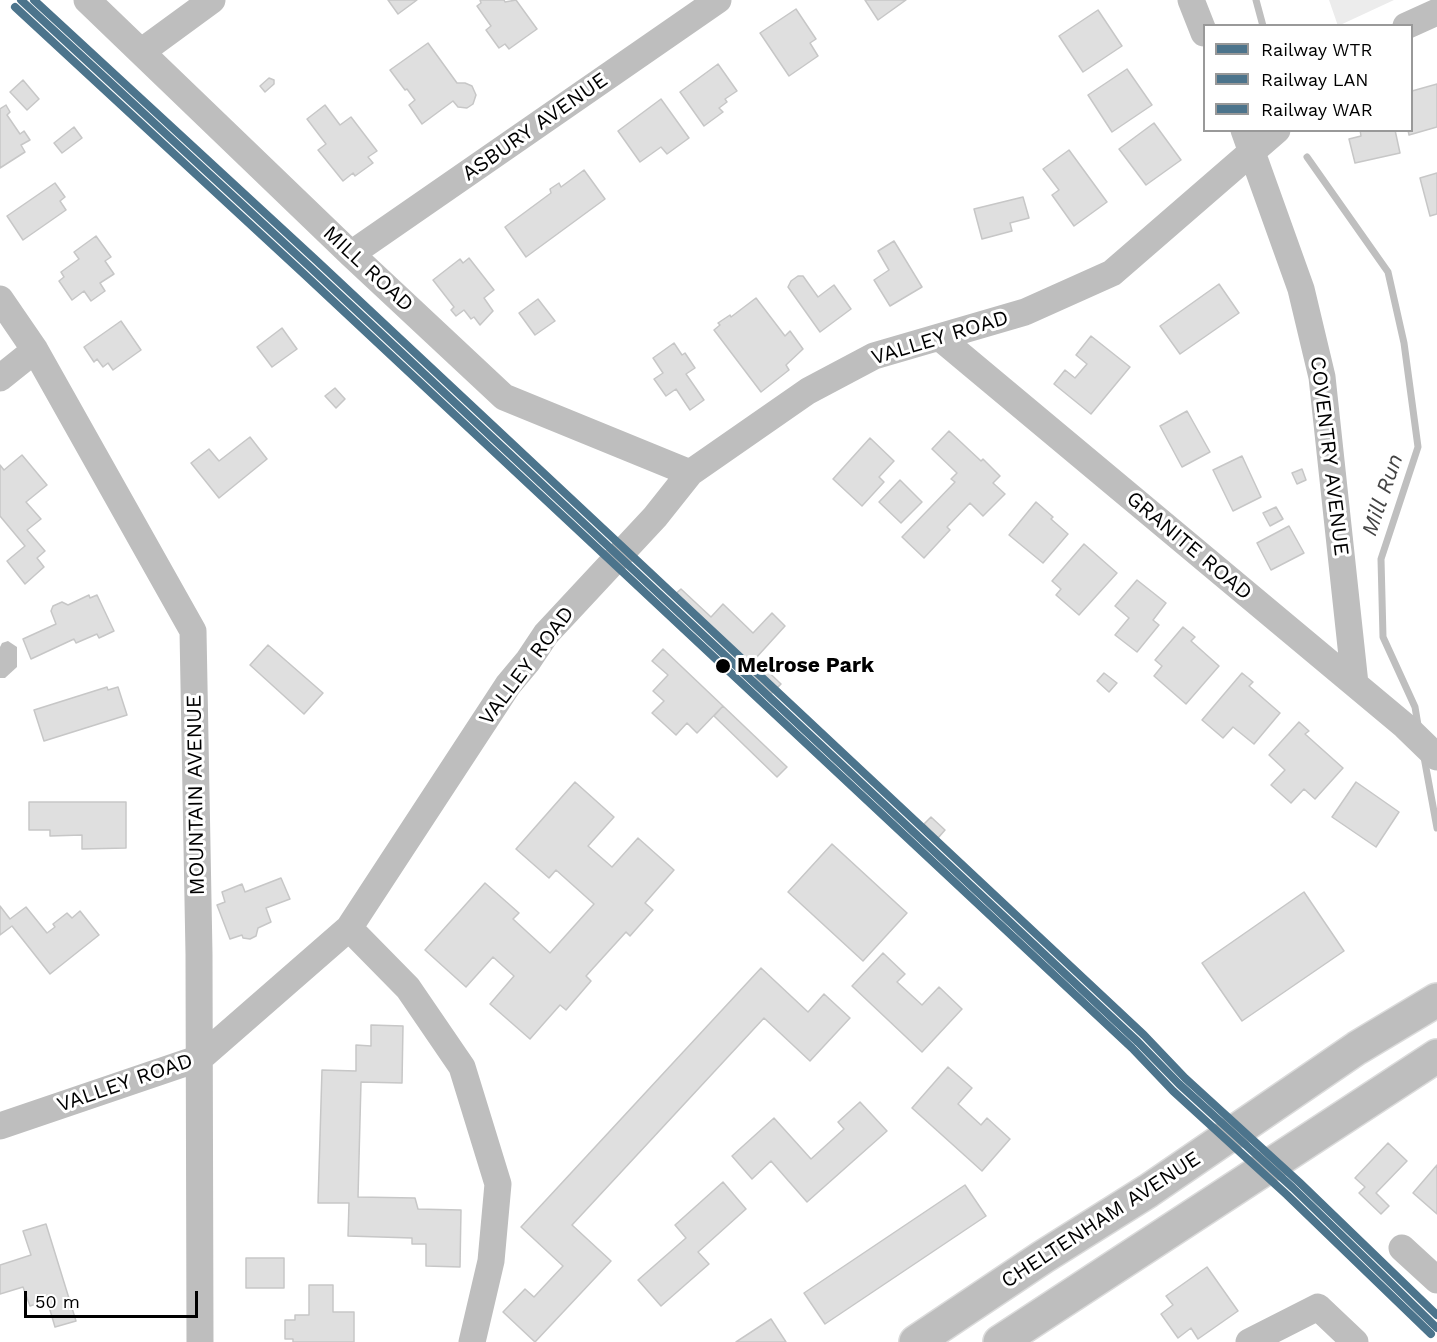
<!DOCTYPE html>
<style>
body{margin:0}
#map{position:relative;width:1437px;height:1342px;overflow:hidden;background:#fff;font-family:"Work Sans",sans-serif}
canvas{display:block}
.legend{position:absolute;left:1203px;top:24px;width:210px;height:108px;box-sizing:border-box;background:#fff;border:2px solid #999;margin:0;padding:8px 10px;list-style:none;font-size:18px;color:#000}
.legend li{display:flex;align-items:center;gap:12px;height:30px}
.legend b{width:30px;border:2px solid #999}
.scale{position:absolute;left:24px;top:1291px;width:174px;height:27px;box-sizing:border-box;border:3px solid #000;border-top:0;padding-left:8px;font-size:18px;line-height:21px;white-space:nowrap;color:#000;-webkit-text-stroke:4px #fff;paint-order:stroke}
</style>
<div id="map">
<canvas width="1437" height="1342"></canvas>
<ul class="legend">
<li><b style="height:8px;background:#4c748c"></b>Railway WTR</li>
<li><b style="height:8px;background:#4c748c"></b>Railway LAN</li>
<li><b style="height:8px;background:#4c748c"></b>Railway WAR</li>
</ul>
<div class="scale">50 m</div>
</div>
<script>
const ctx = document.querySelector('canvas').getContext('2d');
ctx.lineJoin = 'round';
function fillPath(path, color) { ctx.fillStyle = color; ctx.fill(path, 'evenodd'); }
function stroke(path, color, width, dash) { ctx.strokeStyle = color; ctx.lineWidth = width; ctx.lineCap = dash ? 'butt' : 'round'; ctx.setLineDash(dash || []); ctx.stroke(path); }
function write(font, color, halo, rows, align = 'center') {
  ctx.font = font + ' "Work Sans",sans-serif'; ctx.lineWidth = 6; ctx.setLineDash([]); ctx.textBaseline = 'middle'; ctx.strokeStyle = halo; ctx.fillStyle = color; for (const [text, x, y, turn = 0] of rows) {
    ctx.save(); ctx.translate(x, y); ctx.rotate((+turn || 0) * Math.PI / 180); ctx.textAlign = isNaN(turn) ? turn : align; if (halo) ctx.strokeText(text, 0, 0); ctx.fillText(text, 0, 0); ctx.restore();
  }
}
const green = new Path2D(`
 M1329,0H1394L1338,26Z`);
const water = new Path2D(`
 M8,641L17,647V667L5,678H0V647L2,643Z`);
const stream = new Path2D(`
 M1256,0L1263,26
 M1307,157L1388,272L1404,343L1418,447L1381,559L1383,637L1415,707L1418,725
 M1424,757L1437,828`);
const building = new Path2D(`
 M388,0H417L398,14Z
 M480,0H504L505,2L516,0L537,29L509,49L505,44L499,48L486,30L491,26L477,6L481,3Z
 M865,0H906L878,20Z
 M796,9L816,39L810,43L818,56L789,76L760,33Z
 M1098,10L1122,46L1083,72L1059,36Z
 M428,43L457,83H465L472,86L476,95L473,104L467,108L458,107L453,101L422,124L409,105L415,100L407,89L405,90L390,70Z
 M718,64L737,91L725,99L727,102L719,108L723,112L704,126L680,92Z
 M1127,69L1152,105L1112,132L1088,95Z
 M269,78L274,80V84L265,92L260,86Z
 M23,80L39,99L27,110L10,92Z
 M1437,84V127L1409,135L1408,130H1412V91Z
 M661,99L689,138L667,154L661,147L640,162L618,131Z
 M6,105L10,112L7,115L20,134L24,131L30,140L21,145L25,152L0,168V109Z
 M325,105L340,125L351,117L377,151L368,157L373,163L355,176L353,173L343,181L318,150L326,144L307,119Z
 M1154,123L1181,160L1146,185L1119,149Z
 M74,127L82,138L62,153L54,143Z
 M1360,130H1395L1400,153L1355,163L1349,139L1361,136Z
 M1069,150L1107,202L1074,226L1052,195L1059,190L1043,169Z
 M584,170L605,199L526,257L505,227L551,193L550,189L559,183L561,187Z
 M1437,173V214L1430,216L1420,178Z
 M55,183L65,197L60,201L66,210L23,240L7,216Z
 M1023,197L1029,218L1010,223L1012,231L982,239L974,209Z
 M96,236L111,257L105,261L114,274L100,283L105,291L91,301L84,291L72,300L59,281L64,277L61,272L79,259L74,252Z
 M894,241L922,287L890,306L874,280L889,270L878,251Z
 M469,258L494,290L484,298L493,311L480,325L474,317L471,319L464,310L456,316L451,310L454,307L433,280L460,259L463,263Z
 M798,276H803L818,297L834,285L851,309L820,332L788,287L791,281Z
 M1219,284L1239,313L1180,354L1160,326Z
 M756,298L785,336L790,331L803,349L786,365L789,370L761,392L714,330L720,325L718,323L730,315L731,317Z
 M538,299L555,321L535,335L519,313Z
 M121,321L141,350L113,370L108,363L103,367L97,359L94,362L84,347Z
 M282,328L297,349L272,367L257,347Z
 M1091,336L1130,367L1091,414L1054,384L1065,370L1075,378L1087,364L1076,355Z
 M674,343L682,355L685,353L695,368L686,374L704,400L690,410L676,389L666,396L654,379L663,373L653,358Z
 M335,388L345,399L336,408L325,396Z
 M1187,411L1210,452L1182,467L1160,426Z
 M949,431L981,461L983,459L1000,476L993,483L1005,494L983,516L970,503L947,527L950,530L924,558L902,537L955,482L951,479L957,473L932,449Z
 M250,437L267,459L219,498L191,463L209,449L219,461Z
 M870,438L894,461L879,477L884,482L862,506L833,479Z
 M22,455L47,485L26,502L41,519L27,530L45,551L37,558L44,567L25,584L7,561L25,546L0,516V465L4,470Z
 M1242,456L1261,497L1233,511L1213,470Z
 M1302,469L1306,480L1297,484L1292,473Z
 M900,480L922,502L901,523L879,502Z
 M1036,502L1053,517L1051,519L1068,534L1043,563L1009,535Z
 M1276,507L1283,519L1270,526L1263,513Z
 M1289,526L1304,553L1271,570L1257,543Z
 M1084,544L1117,573L1079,615L1056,595L1061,589L1052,581Z
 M1137,580L1166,603L1153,620L1159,625L1137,652L1115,635L1129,618L1115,606Z
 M681,589L711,617L723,604L753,633L772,613L785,626L755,659L781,684L772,693L672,597Z
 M89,595L90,598L97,595L114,631L99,638L97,634L76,643L74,639L31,659L23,639L56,624L51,611L53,606L62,602L68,605Z
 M1183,627L1195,637L1191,641L1219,666L1186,704L1154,676L1162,666L1155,660Z
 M268,645L323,693L304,714L250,665Z
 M663,649L723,706L697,733L687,723L676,735L652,713L664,701L653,691L668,675L652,661Z
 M1104,673L1117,683L1109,692L1097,681Z
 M1242,673L1253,682L1249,686L1280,713L1254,744L1233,727L1223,738L1202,720Z
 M107,687L108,690L118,687L127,715L44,741L34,710Z
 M723,706L787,767L777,777L714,716Z
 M1299,722L1309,731L1305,734L1343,768L1315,799L1304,789L1291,803L1271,785L1285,770L1269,755Z
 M575,782L614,817L588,846L612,867L638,838L674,870L645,903L653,910L630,936L626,932L586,976L591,981L566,1010L560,1005L530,1039L490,1004L514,976L493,957L466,987L425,950L485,883L519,913L513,919L550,953L594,904L556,870L549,878L516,849Z
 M1356,782L1399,812L1376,847L1332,817Z
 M29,802H126V848L82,849V835L50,836V830H29Z
 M931,817L945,830L938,838L924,824Z
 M832,844L907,913L863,961L788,892Z
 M281,878L290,899L266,908L271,922L258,928L256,936L250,939L243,938L242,935L230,939L217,905L225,902L222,892L242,884L245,892Z
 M1304,892L1344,951L1242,1021L1202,963Z
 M0,906L10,919L26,907L47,933L55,927L53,924L67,913L72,918L80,911L99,935L50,974L12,926L0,935Z
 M883,953L905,974L897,982L922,1005L939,987L962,1009L922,1052L852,986Z
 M761,968L808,1012L824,994L850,1018L810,1061L764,1018L572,1225L611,1261L535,1342L503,1312L525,1289L534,1297L563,1266L521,1227Z
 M371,1025L403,1026L402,1083L361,1082L358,1197L415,1198L418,1209L461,1210L460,1267L426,1266V1244H412V1238L348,1236L349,1203H318L322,1070L356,1071V1045L371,1046Z
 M948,1067L972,1088L958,1104L981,1125L987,1118L1010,1139L982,1171L912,1108Z
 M860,1102L887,1131L807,1202L771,1161L752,1179L732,1156L774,1118L811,1159L844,1129L838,1122Z
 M1388,1143L1407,1161L1376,1193L1389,1206L1381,1214L1359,1193L1365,1187L1355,1178Z
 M1437,1165V1214L1413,1193Z
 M723,1182L746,1209L698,1252L709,1264L661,1306L638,1280L686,1238L675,1225Z
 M965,1185L986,1216L825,1324L804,1293Z
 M46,1224L76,1321L55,1327L47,1300L30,1306L23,1287L0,1294V1265L31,1255L23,1231Z
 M246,1258H284V1288H246Z
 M1207,1267L1238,1311L1198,1339L1191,1328L1178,1338L1161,1314L1173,1305L1166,1296Z
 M309,1285H333V1312H354V1342H293V1339H285V1320H295V1315H309Z
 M771,1319L786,1342H736Z`);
const minor = new Path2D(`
 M87,0L351,254L504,397L690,473
 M1191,0L1204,33
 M1406,26L1437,12
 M141,52L212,0
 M1244,130L1301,289L1322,377L1355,684
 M351,254L718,0
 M0,299L35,350L193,631L199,954L200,1342
 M939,337L1405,726L1437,757
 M0,378L35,350
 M349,928L408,988L462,1067L498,1184L491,1261L472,1342
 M0,1126L200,1058L349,928L508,685L528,661L546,634L655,517L690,473L808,391L874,356L1025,312L1112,273L1277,130
 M1402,1248L1437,1280
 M1249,1342L1318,1307L1355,1342`);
const highway = new Path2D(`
 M916,1342L1043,1257L1148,1191L1357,1048L1437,1000
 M1000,1342L1437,1056`);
const rail1 = new Path2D(`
 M21,0L311,268L1138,1042L1179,1084L1293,1188L1437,1328`);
const rail2 = new Path2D(`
 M15,7L305,275L1132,1048L1173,1091L1287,1195L1431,1334`);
const rail3 = new Path2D(`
 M34,0L317,261L1144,1035L1185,1078L1299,1182L1437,1315`);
const markers = [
 [723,666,8,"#000"]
];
const streetNames = [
 ["ASBURY AVENUE",535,127,-35],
 ["MILL ROAD",368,269,43],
 ["VALLEY ROAD",940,338,-17],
 ["COVENTRY AVENUE",1329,456,83],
 ["GRANITE ROAD",1189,546,40],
 ["VALLEY ROAD",527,666,-53],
 ["MOUNTAIN AVENUE",196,795,-91],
 ["VALLEY ROAD",125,1083,-19],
 ["CHELTENHAM AVENUE",1101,1220,-33]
];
const stopNames = [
 ["Melrose Park",737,666]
];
const waterNames = [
 ["Mill Run",1383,495,-71]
];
fillPath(green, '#ececec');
fillPath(water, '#bfbfbf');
stroke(stream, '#bfbfbf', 7);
fillPath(building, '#dfdfdf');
stroke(building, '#c7c7c7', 1.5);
stroke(highway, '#dbdbdb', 36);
stroke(minor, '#bebebe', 27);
stroke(highway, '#bebebe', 33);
stroke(rail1, '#4c748c', 8);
stroke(rail2, '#4c748c', 8);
stroke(rail3, '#4c748c', 8);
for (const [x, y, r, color] of markers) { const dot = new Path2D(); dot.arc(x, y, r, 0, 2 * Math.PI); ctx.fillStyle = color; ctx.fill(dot); stroke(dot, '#fff', 2); }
write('21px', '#000', '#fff', streetNames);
write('bold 21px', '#000', '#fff', stopNames, 'left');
write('italic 22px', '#444', '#fff', waterNames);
</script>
